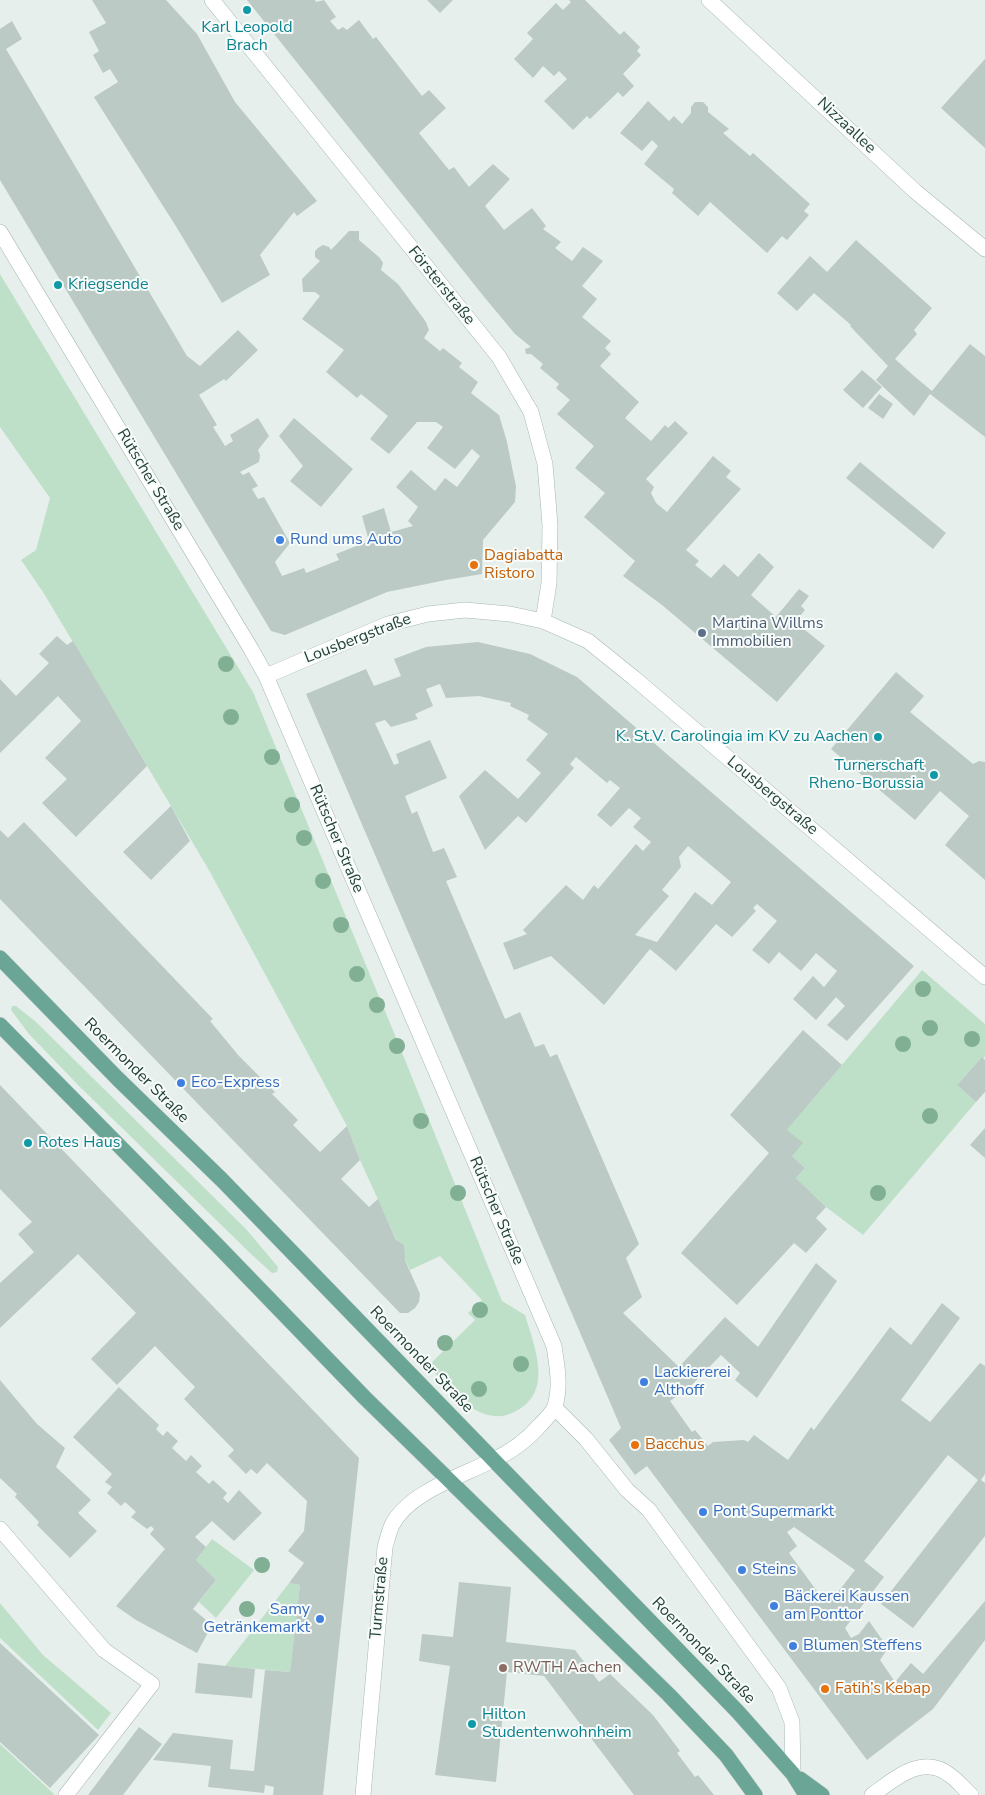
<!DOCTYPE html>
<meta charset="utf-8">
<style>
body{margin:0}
canvas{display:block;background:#e6efeb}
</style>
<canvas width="985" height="1795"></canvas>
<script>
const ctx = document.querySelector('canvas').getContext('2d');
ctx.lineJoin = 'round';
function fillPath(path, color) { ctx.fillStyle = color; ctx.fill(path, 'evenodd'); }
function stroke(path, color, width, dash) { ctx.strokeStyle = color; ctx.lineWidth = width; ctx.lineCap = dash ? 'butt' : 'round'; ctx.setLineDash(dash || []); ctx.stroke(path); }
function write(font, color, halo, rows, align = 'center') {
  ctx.font = font + ' "Nunito Sans",sans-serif'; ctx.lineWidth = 4; ctx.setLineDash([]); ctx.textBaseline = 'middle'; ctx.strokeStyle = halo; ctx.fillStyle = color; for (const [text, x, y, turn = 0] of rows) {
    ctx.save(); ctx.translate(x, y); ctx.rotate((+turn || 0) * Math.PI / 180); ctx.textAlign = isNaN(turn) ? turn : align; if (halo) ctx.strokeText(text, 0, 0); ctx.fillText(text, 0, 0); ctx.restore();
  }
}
const green = new Path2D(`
 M0,274L253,692L397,1040L502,1301L525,1315C535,1348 555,1395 512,1413C499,1419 485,1416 472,1408C456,1398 442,1380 428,1366L475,1320L468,1313L482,1300L440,1256L410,1270L360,1160L347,1126L210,872L171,806L43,592L21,560L36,550L50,498L0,427Z
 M922,970L985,1024V1056L983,1058H981L957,1085L976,1102L863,1235L826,1207L796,1178L805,1168L792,1156L787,1130Z
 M12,1006H16L35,1021L246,1229L278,1267L277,1272L272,1273L252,1255L78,1085L29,1034L11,1010Z
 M212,1539L254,1570L216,1618L199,1602L216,1580L196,1560Z
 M289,1583L300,1585L290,1672L225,1666Z
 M0,1603L43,1655L111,1713L98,1730L0,1638Z
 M0,1744L54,1794L53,1795H0Z`);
const building = new Path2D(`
 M92,0H166L197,34L235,102L317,201L297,216L294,212L260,255L270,275L222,303L177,228L94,97L118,82L110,69L103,73L93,55L99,51L89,32L106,23Z
 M247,0H315L316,2L324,0L336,17L330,21L338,30L343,27L347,30L359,20L373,39L376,37L422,96L429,90L446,108L419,133L449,170L454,167L469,187L493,164L510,179L485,206L504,230L532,208L546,226L543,229L561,242L555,248L572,261L583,247L603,261L582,286L597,299L582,317L611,341L605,348L611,354L600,366L639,402L625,418L651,441L665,425L668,428L675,421L688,433L646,479L654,487L651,493L656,503L667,512L713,456L731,471L726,477L741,489L686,550L699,561L695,565L711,578L724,564L738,577L759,553L774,567L751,595L776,617L799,589L809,596L801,606L805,610L795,622L825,646L777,702L662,605L623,576L635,561L584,517L605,493L575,468L594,446L557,414L570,400L556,388L559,384L540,368L543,364L531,354H526L525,349L531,347L515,334L485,298Z
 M427,0H453L440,13Z
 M569,0H585L620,35L624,31L640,47L637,51L641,55L623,74L634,86L623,97L618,92L590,119L587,116L573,130L544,101L567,79L559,71L554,76L543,66L533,78L514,59L533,39L527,33L556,3L563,10L571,2Z
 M12,21L22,39L6,49L187,356L200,366L238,330L258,350L226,381L224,379L199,395L217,425L213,427L225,446L233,441L230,435L258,418L269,436L258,450L260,455L259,462L240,472L243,475L249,472L258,486L252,489L258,499L264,497L290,543L275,562L282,576L304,568L306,573L339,560L336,554L369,541L362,516L384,508L391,532L413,526L408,521L418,507L396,487L411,470L435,491L445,478L457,487L480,456L472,449L455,469L427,448L443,427L436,422H417L389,454L370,439L388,416L361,394L357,398L326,372L344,350L302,319L320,296L315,292H303L302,279L320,261L315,257V251L318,248L323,245L329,247L331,250L349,231H359V240L380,258L383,263L381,270L398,284L426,322L429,330L424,338L440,351L443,348L462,363L459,367L478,382L471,393L499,415L507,442L513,472L516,486L515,502L483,540L482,574L446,580L387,592L285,635L271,631L0,180V29Z
 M985,59V148L941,108Z
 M648,101L669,121L674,116L682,124L691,113V107L695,102H703L708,107V112L729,129L723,133L750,156L753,153L810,204L804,211L809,215L787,240L782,236L767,253L710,202L698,216L672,193L674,189L644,164L658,146L652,140L642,151L620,133Z
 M856,240L932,308L914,330L917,334L895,359L914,376L932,391L970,344L985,356V437L930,394L914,416L876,380L888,366L850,326L851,325L814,293L797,311L777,293L810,256L827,272Z
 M862,370L882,387L863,408L843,390Z
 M879,394L893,404L883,419L868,408Z
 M294,418L353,469L321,507L290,481L303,466L279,436Z
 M860,462L946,533L933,549L846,478Z
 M57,636L67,645L73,641L147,766L76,837L42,803L67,779L45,758L81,721L58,696L0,753V679L16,696L49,663L39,654Z
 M478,642L530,654L577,677L914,966L847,1041L827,1025L845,1006L836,997L816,1020L793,999L813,976L824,987L837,971L816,953L801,971L779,952L769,964L752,950L777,921L757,904L753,908L756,911L732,937L716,924L676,971L650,949L604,1005L551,956L514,970L503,943L527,934L523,930L566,885L583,900L594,885L598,889L636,844L643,851L651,842L633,827L641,818L629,808L611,827L597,815L620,788L610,780L607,783L576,757L570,764L574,768L526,823L518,816L485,850L459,796L485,770L518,799L541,773L526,760L548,734L527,719L529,715L510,706L511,703L479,696L446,698L440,684L426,689L433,706L415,714L418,719L391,727L385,720L375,723L394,765L399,763L396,754L430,740L447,778L405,796L412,814L417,811L433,852L444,848L457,877L446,881L505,1019L520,1012L535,1047L544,1044L550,1057L557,1054L639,1244L626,1258L642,1297L623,1313L679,1367L725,1317L758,1347L816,1263L837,1281L757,1398L735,1380L740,1373L721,1355L682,1395L680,1394L670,1401L692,1432L695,1430L708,1446L713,1442L744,1440L748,1442L754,1435L788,1460L811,1427L814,1430L890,1327L911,1345L942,1303L960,1318L901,1400L930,1422L980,1363L985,1366V1474L981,1480L985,1483V1536L913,1628L881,1604L978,1480L948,1455L864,1561L884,1577L845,1628L851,1638L859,1634L869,1621L888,1648L880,1660L895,1682L911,1663L923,1674L985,1601V1640L933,1709L867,1760L647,1466L635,1475L609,1440L621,1428L306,694L366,669L374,686L401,676L394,659L426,647ZM688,846L731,882L712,905L695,892L657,942L635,935L669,896L662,890L681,867L679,857ZM794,1527L855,1570L838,1592L825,1602L789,1553L797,1546L787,1532Z
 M896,672L924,696L910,712L973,764L979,761L985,762V880L945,845L969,816L940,791L915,820L831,749Z
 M171,806L190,841L151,880L123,852Z
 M24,822L213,1019L210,1021L239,1056L275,1092L272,1094L298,1120L293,1125L320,1152L347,1126L360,1160L341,1179L369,1207L378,1199L396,1240L404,1245L405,1260L420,1294L419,1302L415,1308L408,1313H400L0,899V830L8,838Z
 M803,1030L842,1065L787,1130L803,1143L792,1156L805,1168L796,1178L826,1207L816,1218L827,1229L806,1253L794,1243L737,1305L681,1253L769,1153L730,1115Z
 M982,1057L985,1060V1092L976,1102L957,1085Z
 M0,1085L359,1458L323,1795H273L274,1787L265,1785L264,1793L208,1787L211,1766L153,1760L173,1733L233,1740L230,1769L254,1771L265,1670L290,1672L300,1585L289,1583L304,1563L288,1551L304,1531L307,1501L267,1463L257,1474L251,1469L246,1474L228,1456L234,1450L184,1399L195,1387L155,1346L117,1385L91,1359L136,1313L78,1254L0,1328V1283L34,1252L18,1234L32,1222L0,1189Z
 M985,1128V1158L970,1145Z
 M0,1380L37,1424L65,1448L56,1467L91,1500L78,1513L97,1531L70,1558L37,1525L39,1522L15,1497L17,1494L0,1478Z
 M119,1387L159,1425L156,1429L163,1436L167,1431L178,1441L172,1448L186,1461L191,1455L202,1466L196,1472L209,1484L213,1480L227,1493L223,1498L228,1503L239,1490L262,1513L234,1541L212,1521L195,1537L206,1547L196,1560L216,1580L193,1609L212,1625L197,1653L136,1620L116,1606L165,1549L150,1534L154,1529L151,1526L147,1529L131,1517L136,1512L125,1502L121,1506L107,1493L112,1487L105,1482L112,1474L73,1437Z
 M459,1582L511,1587L506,1642L575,1650L599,1682L610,1674L653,1715L680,1751L677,1753L695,1777L698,1775L714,1795H634L544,1676L507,1672L496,1782L435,1775L450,1666L419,1661L422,1634L453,1637Z
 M0,1643L99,1735L50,1788L0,1742Z
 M198,1663L255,1669L252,1698L195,1693Z
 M139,1727L162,1744L123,1795H88Z`);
const minor = new Path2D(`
 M212,0L499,357L531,412L545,464L550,525L549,583L543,621
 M709,0L916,192L985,249
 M0,232L251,649L266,676L554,1346C557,1366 561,1386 555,1406C553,1412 546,1419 541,1424C528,1439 511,1452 493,1460C462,1476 409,1492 392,1525C389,1532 387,1540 385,1547L363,1795
 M266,676L388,624L428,614L465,610L510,614L543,621L588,641L634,678L985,977
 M555,1408L586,1439L627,1490L649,1510L779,1688L792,1722L793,1774
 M0,1529L104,1650L152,1684L66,1795
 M872,1795C896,1778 923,1753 951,1776C958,1781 964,1789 971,1795`);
const major = new Path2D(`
 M0,958L118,1079L222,1180L738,1712L793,1774L806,1795
 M0,1025L217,1245L365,1398L669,1695L726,1755L755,1795
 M800,1779L822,1795`);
const trees = [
 [226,664],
 [231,717],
 [272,757],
 [292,805],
 [304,838],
 [323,881],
 [341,925],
 [357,974],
 [923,989],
 [377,1005],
 [930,1028],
 [972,1039],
 [903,1044],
 [397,1046],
 [930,1116],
 [421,1121],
 [458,1193],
 [878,1193],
 [480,1310],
 [445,1343],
 [521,1364],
 [479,1389],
 [262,1565],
 [247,1609]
];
const markers = [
 [247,10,5,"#0f9aa8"],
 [58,285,5,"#0f9aa8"],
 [280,540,5,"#3f7fe0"],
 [474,565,5,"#e8710a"],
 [702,633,5,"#5c6f8a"],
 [878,737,5,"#0f9aa8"],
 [934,775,5,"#0f9aa8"],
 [181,1083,5,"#3f7fe0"],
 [28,1143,5,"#0f9aa8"],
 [644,1382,5,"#3f7fe0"],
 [635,1445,5,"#e8710a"],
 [703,1512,5,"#3f7fe0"],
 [742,1570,5,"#3f7fe0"],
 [774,1606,5,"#3f7fe0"],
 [320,1619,5,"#3f7fe0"],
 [793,1646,5,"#3f7fe0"],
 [503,1668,5,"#8d6e63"],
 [825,1689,5,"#e8710a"],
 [472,1724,5,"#0f9aa8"]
];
const cultureNames = [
 ["Karl Leopold",247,28,"center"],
 ["Brach",247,46,"center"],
 ["Kriegsende",68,285],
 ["K. St.V. Carolingia im KV zu Aachen",868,737,"right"],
 ["Turnerschaft",924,766,"right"],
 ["Rheno-Borussia",924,784,"right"],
 ["Rotes Haus",38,1143],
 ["Hilton",482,1715],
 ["Studentenwohnheim",482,1733]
];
const streetNames = [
 ["Nizzaallee",846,126,43],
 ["Försterstraße",441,286,51],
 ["Rütscher Straße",150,480,59],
 ["Lousbergstraße",358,639,-21],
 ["Lousbergstraße",772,796,40],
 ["Rütscher Straße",336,839,67],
 ["Roermonder Straße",136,1071,45],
 ["Rütscher Straße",496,1211,67],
 ["Roermonder Straße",421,1360,46],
 ["Turmstraße",380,1598,-85],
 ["Roermonder Straße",703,1651,46]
];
const shopNames = [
 ["Rund ums Auto",290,540],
 ["Eco-Express",191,1083],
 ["Lackiererei",654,1373],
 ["Althoff",654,1391],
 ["Pont Supermarkt",713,1512],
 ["Steins",752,1570],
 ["Bäckerei Kaussen",784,1597],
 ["am Ponttor",784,1615],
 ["Samy",310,1610,"right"],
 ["Getränkemarkt",310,1628,"right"],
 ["Blumen Steffens",803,1646]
];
const foodNames = [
 ["Dagiabatta",484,556],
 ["Ristoro",484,574],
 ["Bacchus",645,1445],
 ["Fatih’s Kebap",835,1689]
];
const serviceNames = [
 ["Martina Willms",712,624],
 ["Immobilien",712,642]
];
const educationNames = [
 ["RWTH Aachen",513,1668]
];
fillPath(green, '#bfe0c8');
fillPath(building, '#bbcac4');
stroke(minor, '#a8b8b2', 16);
stroke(major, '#c2cac8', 16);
stroke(minor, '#fff', 15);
stroke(major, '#6aa596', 15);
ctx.fillStyle = '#80af93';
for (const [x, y] of trees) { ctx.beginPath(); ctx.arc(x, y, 8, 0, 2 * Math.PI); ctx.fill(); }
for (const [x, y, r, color] of markers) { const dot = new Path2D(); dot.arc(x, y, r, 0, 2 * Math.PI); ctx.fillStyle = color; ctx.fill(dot); stroke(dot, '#f7fbf9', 2); }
write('16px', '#0d838f', '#f7fbf9', cultureNames, 'left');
write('16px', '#24423a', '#f7fbf9', streetNames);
write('16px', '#366cbe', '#f7fbf9', shopNames, 'left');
write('16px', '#c56008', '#f7fbf9', foodNames, 'left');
write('16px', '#4e5e75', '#f7fbf9', serviceNames, 'left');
write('16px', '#785e54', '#f7fbf9', educationNames, 'left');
</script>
